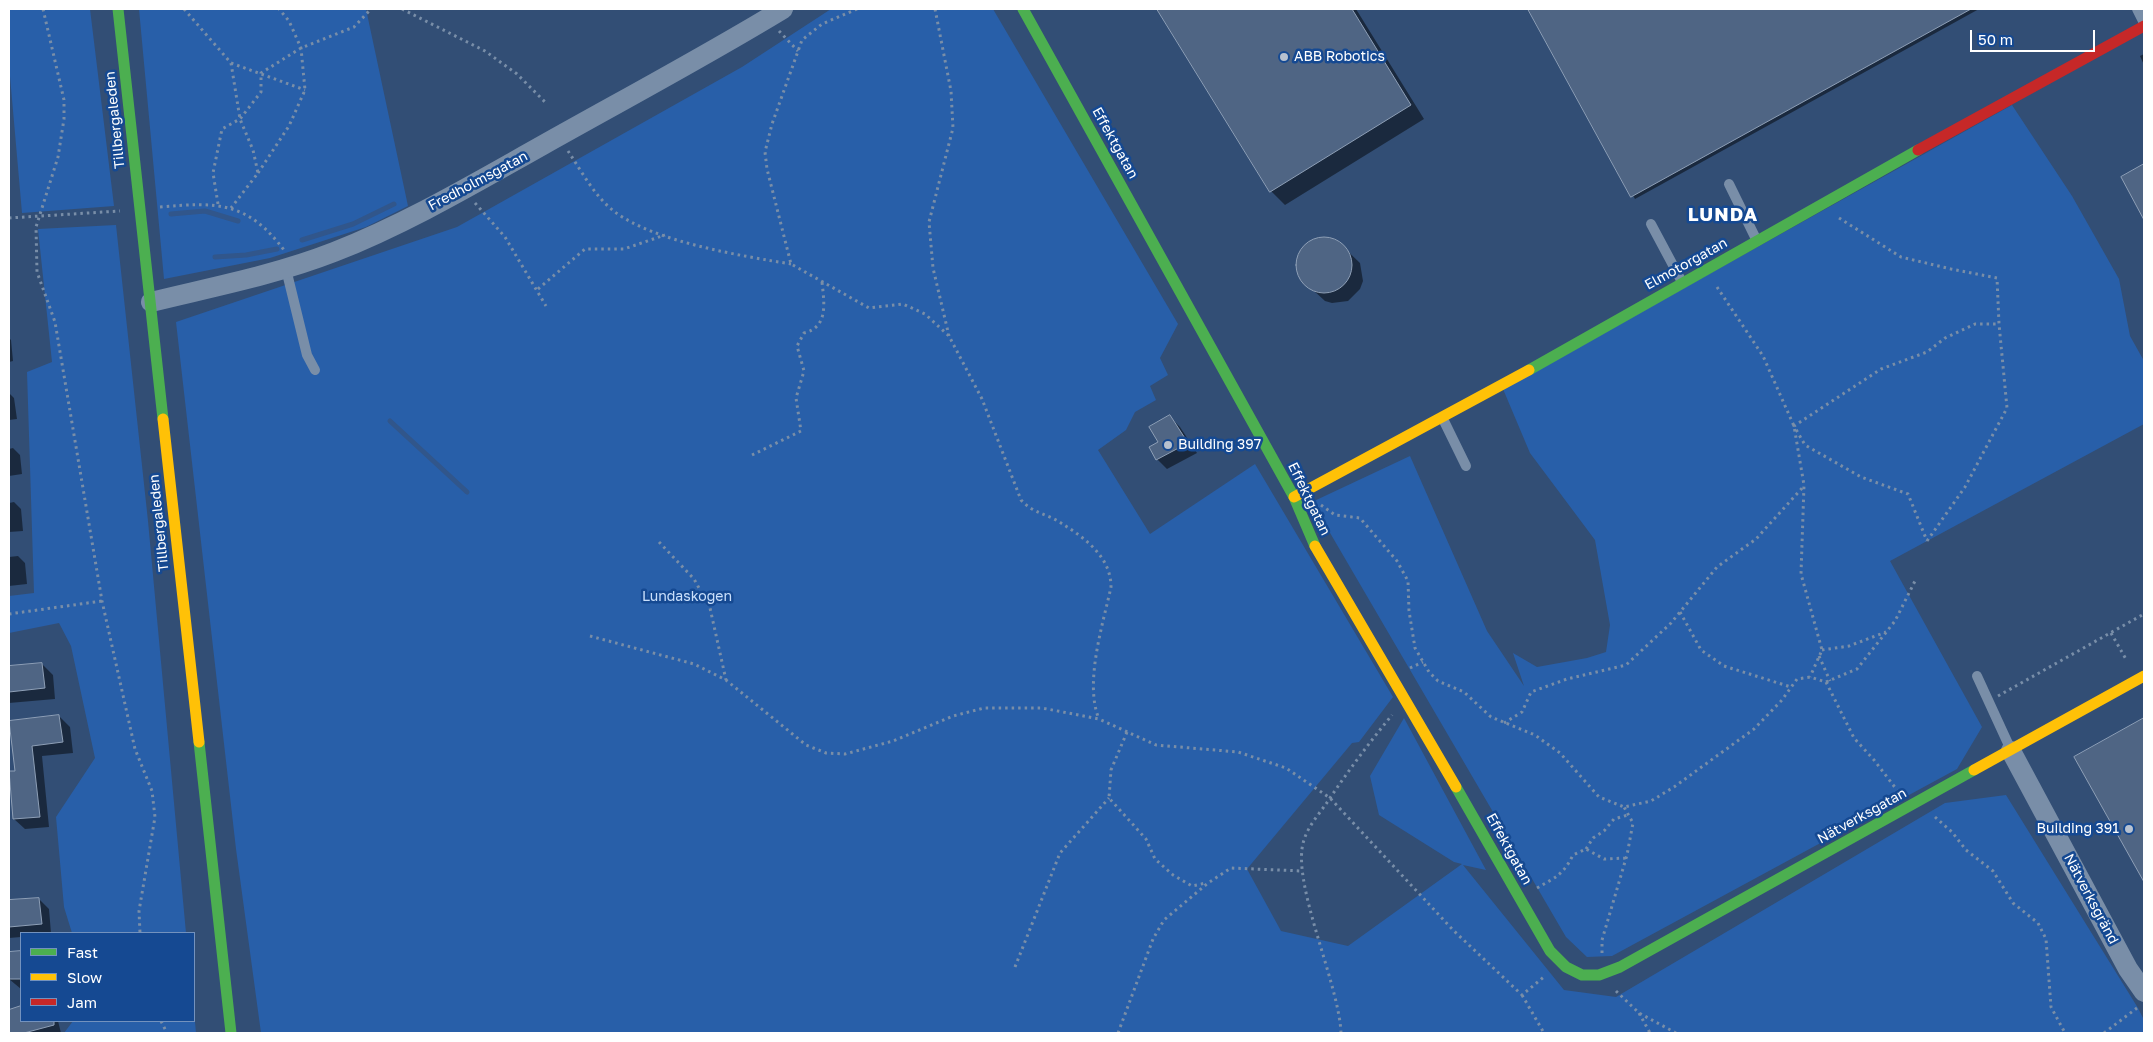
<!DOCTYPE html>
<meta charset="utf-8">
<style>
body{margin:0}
#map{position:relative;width:2153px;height:1042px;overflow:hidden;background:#324e75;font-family:"Golos Text",sans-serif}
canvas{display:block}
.frame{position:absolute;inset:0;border:10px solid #fff;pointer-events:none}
.legend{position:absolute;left:20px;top:932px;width:175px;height:90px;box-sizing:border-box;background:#154992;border:1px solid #7392be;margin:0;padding:6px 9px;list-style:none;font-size:15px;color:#fff}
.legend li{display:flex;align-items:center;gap:10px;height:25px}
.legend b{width:25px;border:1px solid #7392be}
.scale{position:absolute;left:1970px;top:30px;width:125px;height:22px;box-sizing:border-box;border:2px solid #fff;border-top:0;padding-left:6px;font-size:15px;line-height:18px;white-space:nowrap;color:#fff;-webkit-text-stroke:4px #154992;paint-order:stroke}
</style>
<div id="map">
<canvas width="2153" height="1042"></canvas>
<div class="frame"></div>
<ul class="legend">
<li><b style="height:6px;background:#4caf50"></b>Fast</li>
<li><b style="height:6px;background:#ffc107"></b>Slow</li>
<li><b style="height:6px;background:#c62828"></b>Jam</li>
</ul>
<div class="scale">50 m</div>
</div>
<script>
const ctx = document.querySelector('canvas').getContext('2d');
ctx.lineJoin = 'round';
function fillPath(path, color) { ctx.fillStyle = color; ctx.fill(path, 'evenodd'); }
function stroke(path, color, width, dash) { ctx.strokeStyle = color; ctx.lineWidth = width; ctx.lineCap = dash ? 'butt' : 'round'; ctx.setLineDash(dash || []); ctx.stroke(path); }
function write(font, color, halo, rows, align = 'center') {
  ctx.font = font + ' "Golos Text",sans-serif'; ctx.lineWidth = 5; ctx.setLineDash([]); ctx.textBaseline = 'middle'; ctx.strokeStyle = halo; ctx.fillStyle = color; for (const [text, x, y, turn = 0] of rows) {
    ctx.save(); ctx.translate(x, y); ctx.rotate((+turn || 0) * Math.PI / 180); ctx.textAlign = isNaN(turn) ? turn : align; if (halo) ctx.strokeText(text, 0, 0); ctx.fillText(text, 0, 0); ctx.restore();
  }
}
const green = new Path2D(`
 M9,9H90L114,206L22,213L9,65Z
 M139,9H366L408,206L366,227L270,258L164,279Z
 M831,9H993L1178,324L1160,358L1168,375L1150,386L1156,400L1135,412L1126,430L1098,450L1150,534L1255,464L1393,697L1359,742L1352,743L1247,869L1281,931L1348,946L1462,864L1454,862L1379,815L1370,776L1404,718L1486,870L1463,865L1564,990L1616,997L1945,803L2006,795L2138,1008L2144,1020V1033H261L236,849L176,322L457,227L742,67Z
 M2012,105L2072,196L2119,279L2130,336L2144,361V424L1890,561L1982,727L1957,769L1612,956L1587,957L1566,937L1312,502L1410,456L1487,631L1524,686L1513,653L1537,667L1587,658L1606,652L1610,625L1595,540L1530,453L1503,389Z
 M116,225L148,521L186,933H72L64,907L56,817L95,758L71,646L59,623L9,633V596L34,593L27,372L52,362L38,229Z
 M194,1011L196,1033H64L73,1021H194Z`);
const shadow = new Path2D(`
 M1158,9H1356L1424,119L1285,205L1271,191Z
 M1529,9H1979L1635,199Z
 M2144,54V65L2140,56Z
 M2144,165V217L2122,178Z
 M1327,238L1336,240L1360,263L1363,281L1360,289L1348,301L1332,303L1325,301L1301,279L1298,272L1299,256L1310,242Z
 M9,338L11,340L13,361L9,362Z
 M9,393L14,398L17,419L9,420Z
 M1169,416L1180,427L1197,453L1167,469L1157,459Z
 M13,448L20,455L22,474L9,476V449Z
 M14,502L21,509L23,531L9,532V503Z
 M18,556L25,563L27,584L9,586V557Z
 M42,664L53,675L55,699L9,703V667Z
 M59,716L70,727L73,753L42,756L49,827L25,829L14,819L16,772L11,722Z
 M2144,719V879L2076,757Z
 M39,899L49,909L51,933H21V937L9,938V901Z
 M9,953H21V989L9,979Z
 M21,1008V1021H58L61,1033H9V1011Z`);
const stream = new Path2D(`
 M171,214L205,211L238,221
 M302,240L353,224L394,204
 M215,257L246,255L277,249
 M390,421L467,492`);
const building = new Path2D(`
 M1157,9H1352L1411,105L1270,192Z
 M1528,9H1971L1631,197Z
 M2144,164V220L2121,177Z
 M1296 265a28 28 0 1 1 56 0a28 28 0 1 1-56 0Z
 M1170,415L1188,443L1156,460L1149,447L1158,442L1149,427Z
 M42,663L45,688L9,692V666Z
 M59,715L63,742L32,746L40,817L13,819L9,771H15L9,721Z
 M2144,718V882L2074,757Z
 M39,898L42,924L9,927V900Z
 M21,951V979H9V952Z
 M21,1006V1021H54V1025L24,1033H9V1010Z`);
const path = new Path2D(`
 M43,9L64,100V119L58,157L36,227L37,272L55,322L102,601L135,749L152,791L155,817L139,911L140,933
 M184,9L231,63L240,119L253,150L258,173L231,208
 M402,9L485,51L517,74L545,102
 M857,9L822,24L802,40L772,124L765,152L767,169L791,264L869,308L903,304L925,314L949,336L982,399L1021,500C1034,514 1046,513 1061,523C1085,538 1111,557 1111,587C1103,624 1084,683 1099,719
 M935,9L951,91L953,128L929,222L933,268L949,336
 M779,31L798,51
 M231,63L305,90
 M568,151C582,172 595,197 615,212C655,242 742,256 791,264
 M258,173L289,126L305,90L301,48L289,21L279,9
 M475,203L505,237L546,306
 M218,204L213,173L222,129L240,119L261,92V73L301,48L354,27L371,9
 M160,207C216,202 247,201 284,250
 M9,218L120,211
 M1839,218L1901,257L1951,269L1997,278L1999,324H1975L1945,338L1927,352L1881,369L1794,426L1805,445L1861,477L1908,494L1927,541
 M1717,287L1763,356L1794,426L1804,485L1801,574L1822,650L1810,677
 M538,289L585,249H624L665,235
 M752,455L801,431L796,398L804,371L797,346L804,333C829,327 824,302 822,282
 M1321,505L1335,515L1360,518L1397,561L1408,581L1409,611L1415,648L1429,672L1438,681L1464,692L1491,717L1535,735L1560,753L1599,797L1624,807L1651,801L1674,787L1754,729L1782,700L1797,679L1810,677L1826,682L1854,738L1874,760L1897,790
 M1927,541L1965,487L2007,408L1999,324
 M659,542L694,579L710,608L726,680
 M1680,612L1701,650L1724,666L1791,687
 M9,614L102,601
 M2111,633L2127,661
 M590,636L694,664L726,680L806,745L826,753L845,754L893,741L953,716L984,708H1042L1099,719L1156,745L1238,752L1286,768L1330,798L1453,930L1522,995L1545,976
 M1822,650L1849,646L1886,632
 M1819,656L1830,681
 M1410,668L1423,662
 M1826,682L1857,669L1895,621L1916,579
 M1998,696L2144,614
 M1504,723L1522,712L1531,692L1567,679L1626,665L1671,623L1717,567L1756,539L1804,486
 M1127,732L1111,770L1109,798L1146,839L1155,859L1173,875L1192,886L1206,883
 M1935,817L1952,832L1966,850L1993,871L2013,903L2038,923L2046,939L2051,1007L2065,1033
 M1586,849L1593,838L1604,831L1614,819L1628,815
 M1537,888C1556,877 1563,875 1573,855L1586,849L1604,859L1627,858
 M1602,953V940L1627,855L1633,823L1624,807
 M1015,967L1060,853L1109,798
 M1616,991L1639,1013L1676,1033
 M1522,995L1544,1033
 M1639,1013L1650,1033
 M161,1021L167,1033
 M1118,1033L1153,939L1164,920L1208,883L1231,868L1302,871
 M1341,1033C1339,983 1290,880 1304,840C1308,826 1320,813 1328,801C1348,771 1369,743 1392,715
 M2104,1033L2137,1008`);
const lane = new Path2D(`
 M2137,9L2144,23
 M1729,184L1757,241
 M1651,224L1682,282
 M286,269L307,355L315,370
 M1443,419L1466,466
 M1977,676L2011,750`);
const street = new Path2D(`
 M151,302C212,287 275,275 334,252C406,224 475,183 543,145C623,100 704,57 783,9
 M2011,751L2128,969L2144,992`);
const fast = new Path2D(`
 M118,9L163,419
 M1023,9L1294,497L1315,546
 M1529,370L1918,150
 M199,742L231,1033
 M1456,787L1550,951L1566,967L1582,975H1599L1620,967L1974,770`);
const slow = new Path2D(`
 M163,419L199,742
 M1294,497L1529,370
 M1315,546L1456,787
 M1974,770L2144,676`);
const jam = new Path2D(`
 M1918,150L2144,26`);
const markers = [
 [1284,57,5,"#b7c1cf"],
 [1168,445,5,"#b7c1cf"],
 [2129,829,5,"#b7c1cf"]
];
const poiNames = [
 ["ABB Robotics",1294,57],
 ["Building 397",1178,445],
 ["Building 391",2119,829,"right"]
];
const streetNames = [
 ["Tillbergaleden",115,120,-96],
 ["Effektgatan",1115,143,61],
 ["Fredholmsgatan",478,181,-28],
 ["Elmotorgatan",1686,264,-29],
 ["Effektgatan",1309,499,64],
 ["Tillbergaleden",159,523,-96],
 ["Nätverksgatan",1862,816,-29],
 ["Effektgatan",1509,849,61],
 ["Nätverksgränd",2091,899,62]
];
const parkNames = [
 ["Lundaskogen",687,597]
];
const districtNames = [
 ["LUNDA",1723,215]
];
fillPath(green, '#285fa9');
fillPath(shadow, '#0007');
stroke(stream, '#31568b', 5);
fillPath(building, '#4f6584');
stroke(building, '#8e9fb6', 1);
stroke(path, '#798ea8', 3, [2.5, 4]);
stroke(lane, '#798ea8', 10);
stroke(street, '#798ea8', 20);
stroke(fast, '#4caf50', 11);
stroke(slow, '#ffc107', 11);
stroke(jam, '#c62828', 11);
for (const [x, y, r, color] of markers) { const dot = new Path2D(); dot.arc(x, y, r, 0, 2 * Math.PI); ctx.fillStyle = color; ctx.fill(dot); stroke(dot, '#154992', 2); }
write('14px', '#fff', '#154992', poiNames, 'left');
write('14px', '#fff', '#154992', streetNames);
write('14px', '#cae0fc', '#154992', parkNames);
ctx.letterSpacing = '1px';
write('bold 19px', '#fff', '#154992', districtNames);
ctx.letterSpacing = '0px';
</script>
